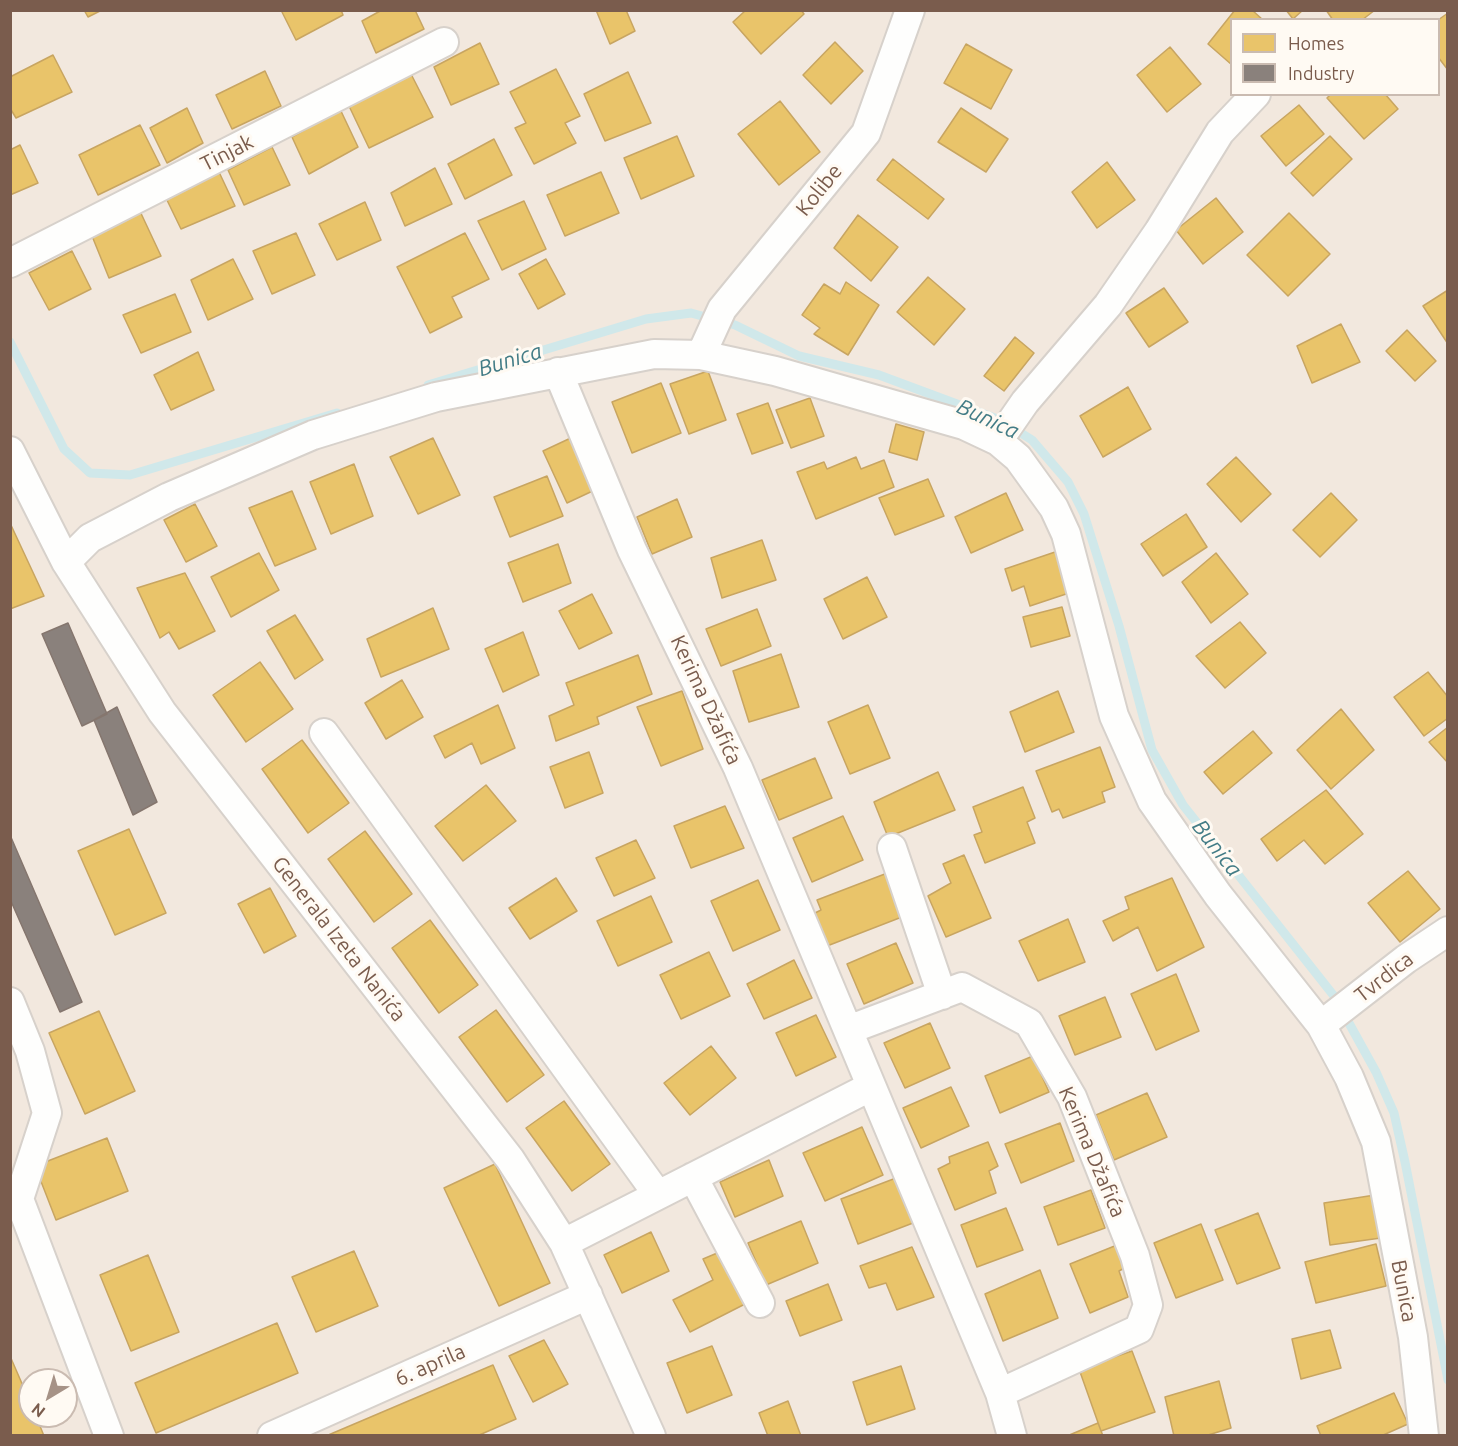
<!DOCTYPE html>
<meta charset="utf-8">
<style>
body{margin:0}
#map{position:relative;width:1458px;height:1446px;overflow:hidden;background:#f9f5f0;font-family:Ubuntu,sans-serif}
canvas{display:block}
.frame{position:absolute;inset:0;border:12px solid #7a5c4d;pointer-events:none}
.legend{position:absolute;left:1230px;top:18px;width:210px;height:78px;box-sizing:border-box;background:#fffaf3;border:2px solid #cabbb1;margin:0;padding:8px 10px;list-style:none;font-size:18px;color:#7a5c4d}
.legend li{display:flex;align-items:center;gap:12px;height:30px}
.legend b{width:30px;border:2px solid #cabbb1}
.north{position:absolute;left:18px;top:1368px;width:60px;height:60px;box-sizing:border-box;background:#fffaf3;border:2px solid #cabbb1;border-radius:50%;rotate:218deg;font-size:16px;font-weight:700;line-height:24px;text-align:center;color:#7a5c4d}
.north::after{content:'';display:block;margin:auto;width:21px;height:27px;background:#a69286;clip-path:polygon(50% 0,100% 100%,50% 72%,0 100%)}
</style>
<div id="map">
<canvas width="1458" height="1446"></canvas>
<div class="frame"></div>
<ul class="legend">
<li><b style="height:16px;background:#e9c46a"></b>Homes</li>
<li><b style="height:16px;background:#8a817c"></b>Industry</li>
</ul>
<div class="north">N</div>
</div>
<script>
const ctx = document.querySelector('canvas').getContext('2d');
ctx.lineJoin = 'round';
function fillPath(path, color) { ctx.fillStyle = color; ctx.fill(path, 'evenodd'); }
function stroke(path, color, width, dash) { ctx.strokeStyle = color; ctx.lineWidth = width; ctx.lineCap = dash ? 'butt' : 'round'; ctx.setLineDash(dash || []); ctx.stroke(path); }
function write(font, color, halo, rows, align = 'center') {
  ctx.font = font + ' Ubuntu,sans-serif'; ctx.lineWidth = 6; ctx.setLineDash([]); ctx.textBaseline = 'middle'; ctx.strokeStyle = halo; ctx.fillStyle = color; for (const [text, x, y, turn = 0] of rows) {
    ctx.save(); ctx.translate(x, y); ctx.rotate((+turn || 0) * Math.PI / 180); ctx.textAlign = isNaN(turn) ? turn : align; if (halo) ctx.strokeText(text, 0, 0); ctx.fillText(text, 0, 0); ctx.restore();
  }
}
const residential = new Path2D(`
 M11,11H1447V1435H11ZM1232,20H1438V94H1232ZM30,1380H66V1416H30Z`);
const homes = new Path2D(`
 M84,10H102L88,17Z
 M281,10H341L343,15L296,40Z
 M382,10H415L424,29L376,53L362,21Z
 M596,10H626L635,31L610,44Z
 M746,10H801L804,14L761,54L733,22Z
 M1235,10H1252L1263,20H1232V65L1208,44Z
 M1286,10H1303L1293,19Z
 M1326,10H1375L1362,20H1333Z
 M1448,13V70L1438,57V20Z
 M835,42L863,71L831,104L803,75Z
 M480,43L499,84L451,105L434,67Z
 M966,44L1012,70L991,109L944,83Z
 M1170,47L1201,84L1167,112L1137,75Z
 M53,55L72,92L16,118L10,108V77Z
 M556,69L580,116L565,123L576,143L534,164L515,128L526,123L510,92Z
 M265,71L281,106L232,129L216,95Z
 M628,72L651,123L605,141L584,94Z
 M411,74L433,117L369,148L349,106Z
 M1331,94H1385L1398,109L1364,139L1327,98Z
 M780,101L820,152L779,185L738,134Z
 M1299,105L1324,134L1286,166L1261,136Z
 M187,108L203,143L167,163L150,128Z
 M961,108L1008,139L986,172L938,142Z
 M340,109L358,147L309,174L292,137Z
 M140,125L160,165L98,195L79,155Z
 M677,136L694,176L641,199L624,158Z
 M1330,136L1352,159L1313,196L1291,173Z
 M494,139L512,175L465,199L448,164Z
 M20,145L38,183L10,195V150Z
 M272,147L290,185L244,205L228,170Z
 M893,159L944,199L928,219L877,180Z
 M1107,162L1135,200L1097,228L1072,192Z
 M435,168L452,204L405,226L391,193Z
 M219,172L235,206L181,229L165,196Z
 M601,172L619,213L565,236L547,195Z
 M1216,198L1243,232L1203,264L1176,230Z
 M524,201L546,249L502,270L478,221Z
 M365,202L381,240L337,260L319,224Z
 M138,207L161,256L109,278L90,231Z
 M1289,213L1330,254L1288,296L1247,255Z
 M858,215L898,247L871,281L834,248Z
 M296,233L315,275L272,294L253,251Z
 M465,233L489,279L452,297L462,317L430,333L397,267Z
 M72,251L91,289L49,310L29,273Z
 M233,259L253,299L208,320L191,280Z
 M546,259L565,294L538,309L519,274Z
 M928,277L965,309L934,345L897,312Z
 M846,282L879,305L848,355L814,334L820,328L802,315L824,284L840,294Z
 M1164,288L1188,322L1149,347L1126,313Z
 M1448,290V344L1423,306Z
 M175,294L191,332L141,353L123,315Z
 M1341,324L1360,362L1312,383L1297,346Z
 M1407,330L1436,361L1415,381L1386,351Z
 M1015,337L1034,353L1004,391L984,376Z
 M198,352L214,390L171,410L154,375Z
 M708,371L726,420L689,434L670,384Z
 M661,383L681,433L632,453L612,402Z
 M1128,387L1151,429L1103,457L1080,416Z
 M810,398L824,436L791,448L776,410Z
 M768,403L783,443L752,454L737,414Z
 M896,424L924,432L917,460L889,452Z
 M575,436L599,488L567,503L543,451Z
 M433,438L460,495L418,514L390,457Z
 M856,457L861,469L884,460L894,487L816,519L797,472L824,462L827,469Z
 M1236,457L1271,494L1241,522L1207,484Z
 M354,464L373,516L331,534L310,482Z
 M547,476L563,516L510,537L494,497Z
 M928,479L944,516L895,535L879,498Z
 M292,491L316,549L275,566L249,508Z
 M1006,493L1023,530L971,553L955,517Z
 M1331,493L1357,520L1320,557L1293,530Z
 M677,499L692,537L652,554L637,517Z
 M195,504L217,546L186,562L164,520Z
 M1186,514L1207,547L1163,576L1141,544Z
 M10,523L44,596L10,609Z
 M762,540L776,580L722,598L711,558Z
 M558,544L571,583L523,602L508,563Z
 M1058,551L1069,593L1030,606L1024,586L1012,591L1005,569Z
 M259,553L279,590L231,617L211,577Z
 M1216,553L1248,594L1211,623L1182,582Z
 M185,573L215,631L179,649L169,632L160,638L137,588Z
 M867,577L887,617L843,639L824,599Z
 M592,594L612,633L579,649L559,611Z
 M1062,607L1070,636L1031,647L1023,617Z
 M433,608L449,649L381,677L367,639Z
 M757,609L771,646L721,666L706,629Z
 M295,615L323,660L295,679L267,631Z
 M1240,622L1266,653L1225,688L1196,656Z
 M523,632L539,675L503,692L485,649Z
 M781,654L799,707L749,722L733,671Z
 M638,655L652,694L597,717L599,724L556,741L549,716L574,705L566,683Z
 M260,662L293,709L246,742L213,695Z
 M1428,672L1448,697V718L1424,736L1394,697Z
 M402,680L423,717L386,739L365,703Z
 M682,691L703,749L661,766L637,707Z
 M1058,691L1074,732L1025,752L1010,712Z
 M498,705L515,748L481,764L472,743L445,758L434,736Z
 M868,705L890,758L850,774L828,722Z
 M1341,709L1374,750L1331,789L1297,750Z
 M1448,727V763L1429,742Z
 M1253,731L1272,753L1223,794L1204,772Z
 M302,740L349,803L308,833L262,769Z
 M1100,747L1115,787L1102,792L1105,802L1063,818L1059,809L1052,812L1036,771Z
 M589,752L603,793L565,808L550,767Z
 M815,758L832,798L779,820L762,780Z
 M938,772L955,810L888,837L874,802Z
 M486,785L516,821L463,861L435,826Z
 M1023,787L1035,818L1027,822L1035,843L985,863L974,835L982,832L973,807Z
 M1326,790L1363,834L1325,864L1304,840L1277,861L1261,839Z
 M725,806L744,848L691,868L674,826Z
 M843,816L863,860L812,882L793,838Z
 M129,829L166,913L115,935L78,851Z
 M365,831L412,894L374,922L328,859Z
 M636,840L655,878L614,896L596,858Z
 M964,855L991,918L946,937L928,896L951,883L943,864Z
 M1408,871L1440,909L1400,942L1368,903Z
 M890,872L907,915L827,946L815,913L821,910L817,900Z
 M556,878L577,911L530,939L509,908Z
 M1172,878L1204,947L1157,971L1138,927L1113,941L1103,921L1129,909L1125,897Z
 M758,880L780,930L733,951L711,901Z
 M270,888L296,936L264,953L238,904Z
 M651,896L672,942L618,966L597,921Z
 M1068,919L1085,962L1038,981L1019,941Z
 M430,920L478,985L439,1013L392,948Z
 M896,943L913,983L864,1004L847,964Z
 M709,952L730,996L681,1019L660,975Z
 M794,960L812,998L764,1019L747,984Z
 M1176,974L1199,1031L1156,1050L1131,994Z
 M1105,997L1121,1037L1075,1055L1059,1016Z
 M496,1010L544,1075L507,1102L459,1037Z
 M99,1011L135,1091L85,1114L49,1033Z
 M816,1015L836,1057L796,1076L776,1033Z
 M930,1023L950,1068L905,1088L884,1043Z
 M711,1046L736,1078L690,1115L664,1083Z
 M1033,1056L1049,1092L1000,1113L985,1076Z
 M951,1087L969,1126L921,1148L903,1108Z
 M1147,1093L1167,1137L1114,1160L1096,1115Z
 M564,1101L610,1164L572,1191L526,1128Z
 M1060,1123L1074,1161L1021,1183L1005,1144Z
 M862,1127L883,1175L825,1201L803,1153Z
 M107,1138L128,1191L56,1220L35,1166Z
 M988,1142L998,1166L989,1171L996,1193L955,1210L938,1169L950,1163L949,1157Z
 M769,1160L783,1196L735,1217L720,1182Z
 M495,1164L550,1283L499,1306L444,1188Z
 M896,1178L913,1223L858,1244L841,1199Z
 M1091,1190L1105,1228L1058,1245L1044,1207Z
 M1375,1195L1381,1238L1330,1245L1324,1203Z
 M1006,1208L1023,1250L977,1267L961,1225Z
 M1258,1213L1280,1268L1237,1284L1215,1230Z
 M801,1221L818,1263L766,1285L748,1243Z
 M1201,1224L1223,1280L1176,1298L1154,1243Z
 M651,1232L669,1271L622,1293L604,1255Z
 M1122,1243L1130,1265L1119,1271L1128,1297L1090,1313L1070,1264Z
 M1376,1244L1386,1286L1316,1303L1305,1262Z
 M912,1247L934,1297L897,1310L886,1283L869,1288L860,1266Z
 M354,1251L378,1306L316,1332L292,1277Z
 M722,1251L747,1303L690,1332L673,1300L713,1280L703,1259Z
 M148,1255L179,1332L131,1351L100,1275Z
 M1040,1270L1058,1318L1003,1341L985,1294Z
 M828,1284L842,1320L800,1336L786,1301Z
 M277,1323L298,1373L156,1433L135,1383Z
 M1330,1330L1341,1368L1301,1379L1292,1339Z
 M544,1340L568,1384L533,1402L509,1356Z
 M712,1346L732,1395L687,1413L667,1363Z
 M1132,1351L1155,1412L1101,1431L1079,1369Z
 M10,1356L30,1402V1416H36L44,1436H10Z
 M493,1365L516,1419L477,1436H326Z
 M901,1366L915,1409L867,1425L853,1382Z
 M1219,1381L1231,1428L1205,1436H1174L1165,1397Z
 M1394,1393L1408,1424L1381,1436H1321L1317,1426Z
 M788,1401L801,1436H768L759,1413Z
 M1098,1423L1103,1436H1067Z`);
const industry = new Path2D(`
 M68,623L107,714L82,726L42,634Z
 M117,707L157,802L133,815L94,720Z
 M10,835L82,1002L60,1012L10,899Z`);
const stream = new Path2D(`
 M10,342L64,449L90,473L130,475L337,413
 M428,385L646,319L691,313L735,325L799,356L879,375L1000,420L1032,440L1068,482L1084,514L1119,626L1152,750L1183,805L1334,996L1376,1072L1394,1113L1405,1162L1448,1380`);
const street = new Path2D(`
 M10,263L444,42
 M701,355L722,309L866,133L910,10
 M558,372L632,550L738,768L1000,1393L1139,1329L1148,1305L1135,1256L1072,1097L1029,1023L962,987L848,1030
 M998,441L1025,402L1108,305L1159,231L1220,132L1256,94
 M10,451L66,562L162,712L510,1159L564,1243L651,1436
 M66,562L90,538L169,497L313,435L436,397L654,354L701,355L775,371L964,425L998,441L1018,458L1054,508L1066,534L1114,716L1152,801L1218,895L1321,1025L1349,1077L1376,1142L1413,1337L1424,1436
 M324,733L658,1195
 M892,848L942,995
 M10,1002L30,1051L47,1113L19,1199L109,1436
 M1321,1025L1406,959L1448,931
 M693,1177L760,1303
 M564,1243L870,1087
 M1000,1393L1012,1436
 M272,1436L588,1295`);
const streetNames = [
 ["Tinjak",227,153,-27],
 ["Kolibe",819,190,-51],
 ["Kerima Džafića",706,700,65],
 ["Generala Izeta Nanića",339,939,52],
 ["Tvrdica",1384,977,-38],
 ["Kerima Džafića",1092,1152,67],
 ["Bunica",1404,1291,79],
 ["6. aprila",430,1365,-24]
];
const waterNames = [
 ["Bunica",510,360,-17],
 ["Bunica",988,419,25],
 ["Bunica",1217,848,52]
];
fillPath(residential, '#f2e8de');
fillPath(homes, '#e9c46a');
stroke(homes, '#c8a561', 1.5);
fillPath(industry, '#8a817c');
stroke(industry, '#85766e', 1.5);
stroke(stream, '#d0e8ea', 9);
stroke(street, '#d7d1cb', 32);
stroke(street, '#fefefd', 28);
write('21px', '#7a5c4d', '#fffaf3', streetNames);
write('italic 22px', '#437c86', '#fffaf3', waterNames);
</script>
